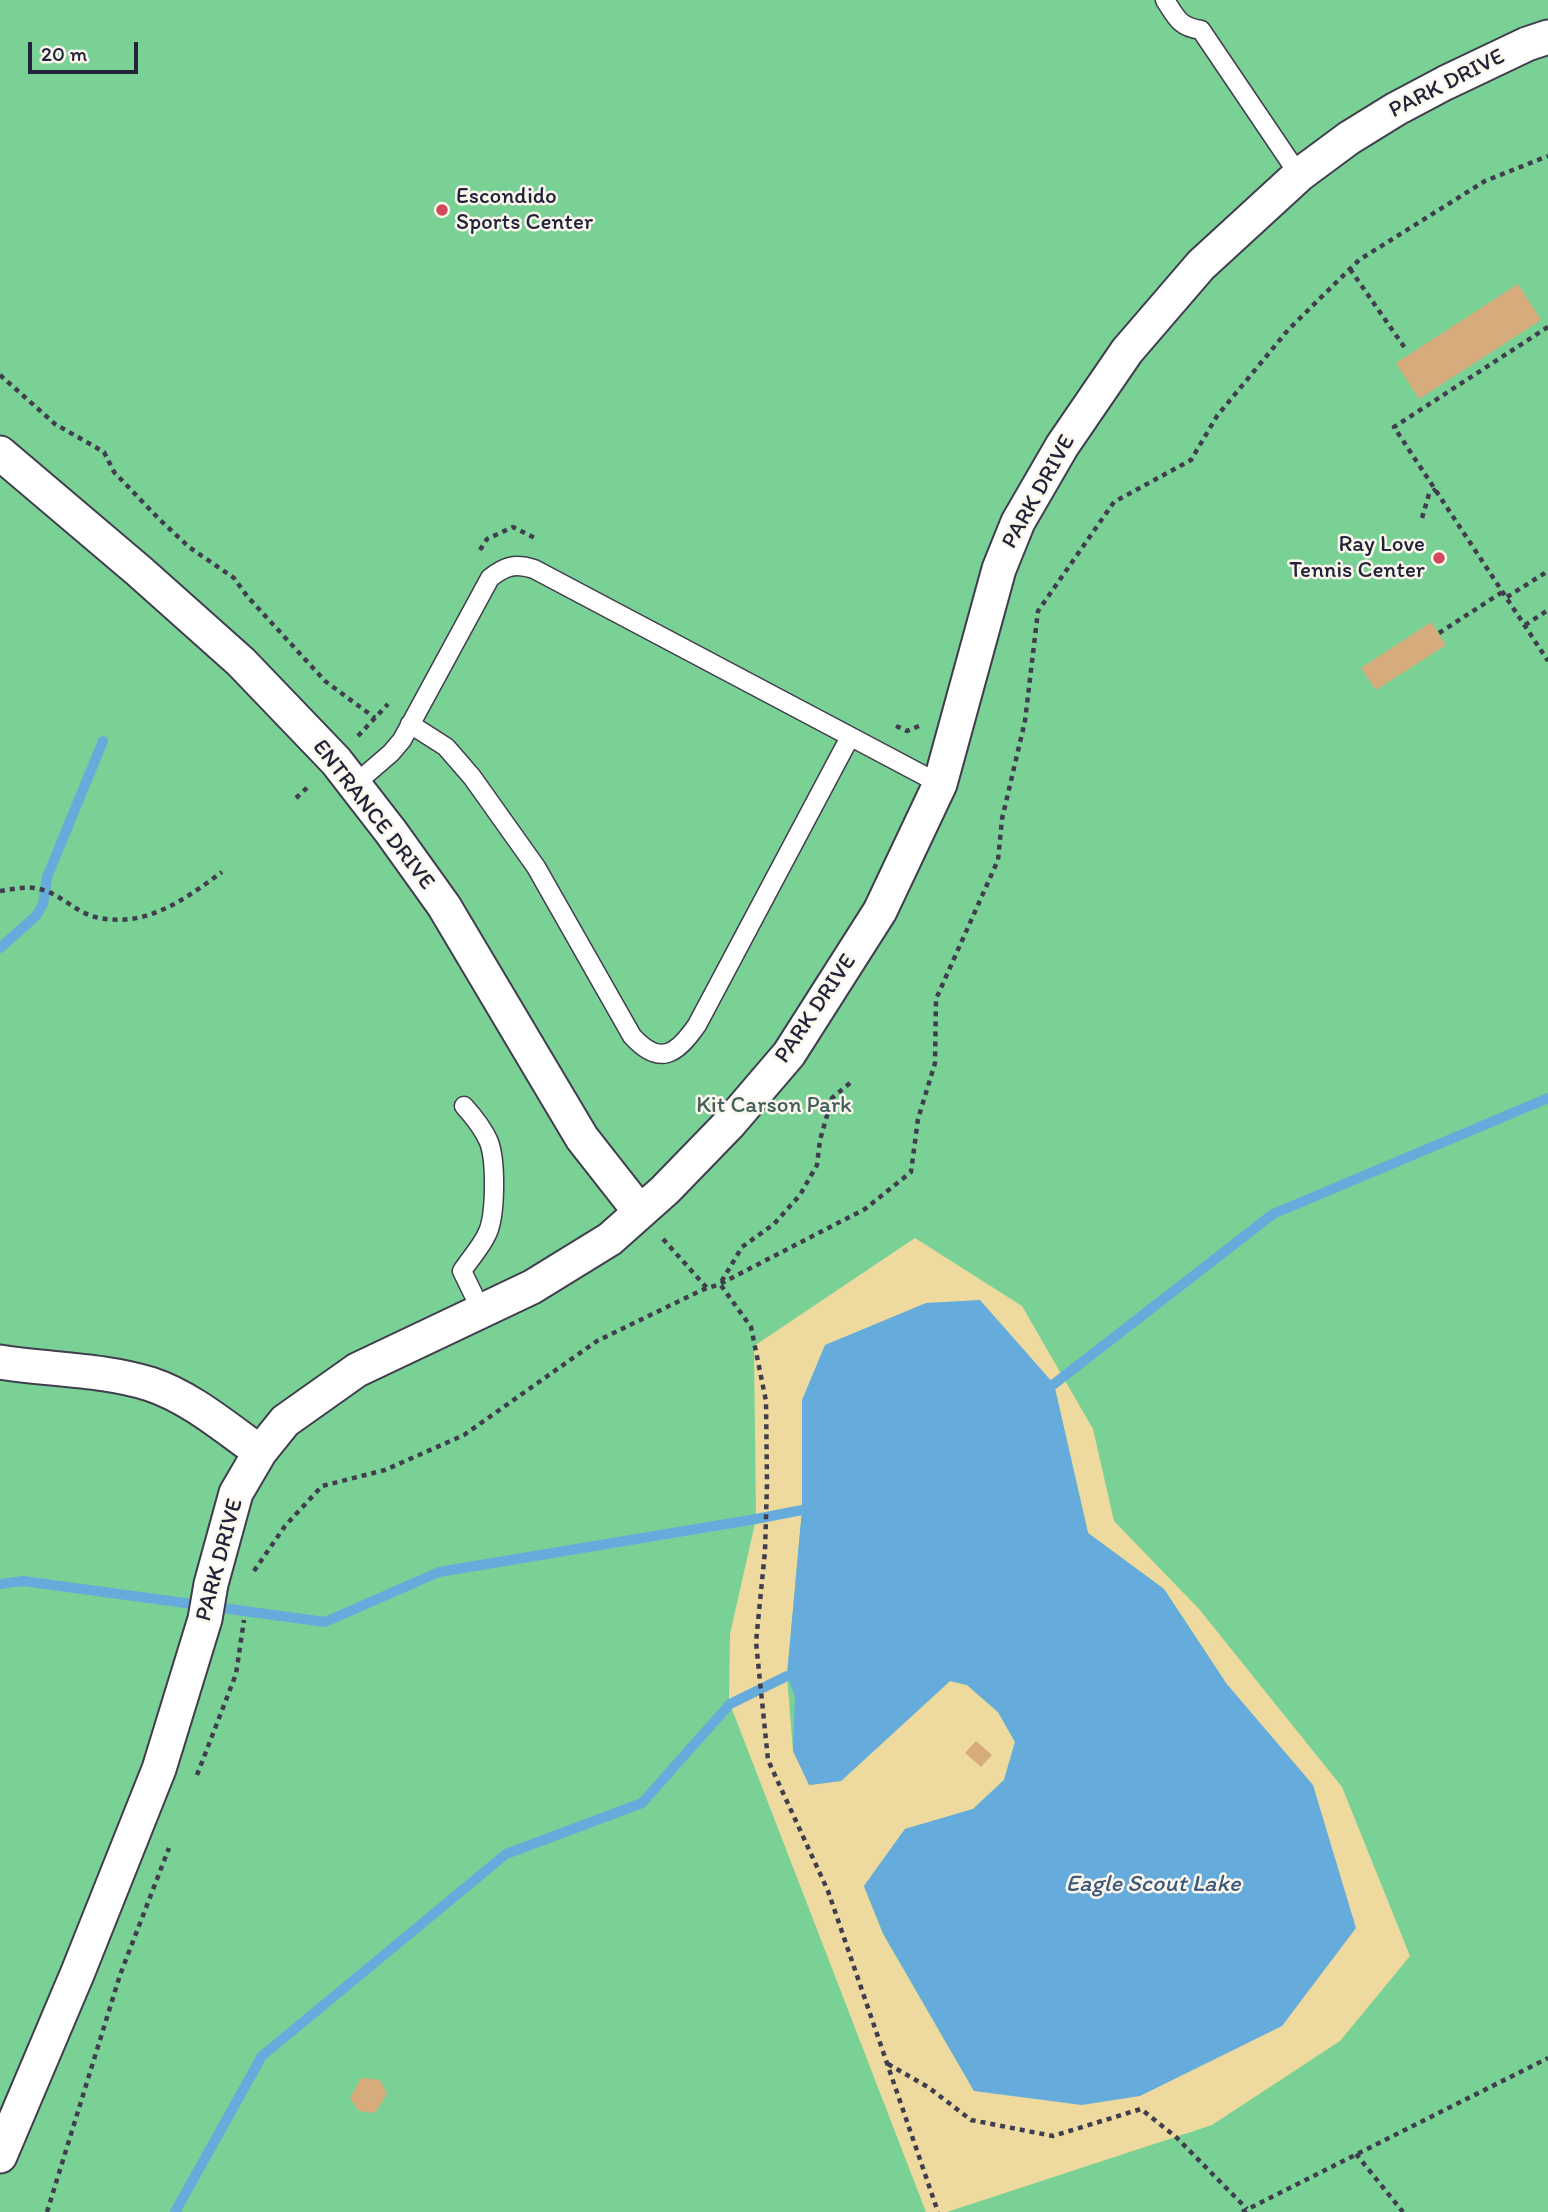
<!DOCTYPE html>
<style>
body{margin:0}
#map{position:relative;width:1548px;height:2212px;overflow:hidden;background:#e9deba;font-family:Itim,sans-serif}
canvas{display:block}
.scale{position:absolute;left:28px;top:42px;width:110px;height:32px;box-sizing:border-box;border:4px solid #22223b;border-top:0;padding-left:9px;font-size:21px;line-height:24px;white-space:nowrap;color:#22223b;-webkit-text-stroke:5px #fbf7ec;paint-order:stroke}
</style>
<div id="map">
<canvas width="1548" height="2212"></canvas>
<div class="scale">20 m</div>
</div>
<script>
const ctx = document.querySelector('canvas').getContext('2d');
ctx.lineJoin = 'round';
function fillPath(path, color) { ctx.fillStyle = color; ctx.fill(path, 'evenodd'); }
function stroke(path, color, width, dash) { ctx.strokeStyle = color; ctx.lineWidth = width; ctx.lineCap = dash ? 'butt' : 'round'; ctx.setLineDash(dash || []); ctx.stroke(path); }
function write(font, color, halo, rows, align = 'center') {
  ctx.font = font + ' Itim,sans-serif'; ctx.lineWidth = 5; ctx.setLineDash([]); ctx.textBaseline = 'middle'; ctx.strokeStyle = halo; ctx.fillStyle = color; for (const [text, x, y, turn = 0] of rows) {
    ctx.save(); ctx.translate(x, y); ctx.rotate((+turn || 0) * Math.PI / 180); ctx.textAlign = isNaN(turn) ? turn : align; if (halo) ctx.strokeText(text, 0, 0); ctx.fillText(text, 0, 0); ctx.restore();
  }
}
const green = new Path2D(`
 M0,0H1548V2212H0Z`);
const sand = new Path2D(`
 M915,1238L1022,1306L1093,1429L1114,1521L1199,1609L1342,1787L1410,1956L1340,2041L1212,2125L947,2212H926L730,1704L739,1698L729,1702L730,1634L756,1519L754,1346ZM1054,1384L1088,1533L1164,1589L1226,1683L974,2091L883,1934L864,1886L905,1829L973,1809L1004,1780L1015,1742L998,1712L967,1685L950,1681L841,1781L810,1785L793,1751L787,1676L802,1510V1400Z`);
const water = new Path2D(`
 M980,1300L1054,1384L1088,1533L1164,1589L1226,1683L1313,1785L1356,1928L1282,2026L1140,2096L1082,2105L974,2091L883,1933L864,1886L905,1829L973,1809L1004,1780L1015,1742L998,1712L967,1685L950,1681L841,1781L809,1785L793,1751L795,1696L787,1675L802,1510V1400L825,1345L926,1303Z`);
const stream = new Path2D(`
 M0,948L36,916L43,904L47,877L103,741
 M1054,1384L1273,1214L1548,1098
 M0,1584L23,1581L325,1622L439,1572L756,1519L802,1510
 M175,2212L262,2056L506,1854L642,1803L730,1704L787,1676`);
const building = new Path2D(`
 M1518,284L1541,320L1419,399L1396,363Z
 M1431,622L1446,645L1376,690L1361,668Z
 M976,1741L992,1755L981,1767L965,1753Z
 M361,2078L380,2080L387,2094L375,2113L359,2111L350,2098Z`);
const path = new Path2D(`
 M1350,269L1407,351
 M1548,327L1394,427L1548,661
 M0,375L55,424L104,452L114,472L159,519L189,547L234,578L247,596L325,681L375,718
 M1422,518L1429,494L1436,489
 M480,550L487,539L513,527L537,539
 M1507,597L1548,571
 M1525,625L1548,610
 M1439,633L1504,591
 M896,726L907,731L919,726
 M358,736L388,704
 M296,798L310,785
 M0,891C14,889 29,885 43,890C61,895 76,912 95,917C145,929 184,900 222,872
 M850,1083L832,1098L820,1140L817,1165L800,1195L774,1224L742,1247L720,1284L751,1327L766,1401L767,1484L765,1551L756,1642L768,1760L828,1891L938,2212
 M663,1239L707,1288
 M254,1571L285,1526L322,1486L385,1470L464,1435L597,1341L702,1290L720,1284L865,1209L911,1172L918,1119L935,1063L936,999L998,860L1002,819L1025,721L1038,611L1114,502L1191,460L1217,416L1288,330L1359,260L1485,181L1548,156
 M197,1775L236,1674L244,1620
 M888,2064L928,2087L971,2120L1053,2136L1141,2109L1176,2137L1247,2209
 M1356,2154L1403,2212
 M47,2212L120,1975L169,1848
 M1242,2212L1548,2058`);
const service = new Path2D(`
 M1165,0C1176,17 1179,27 1201,30L1299,175
 M410,724L446,747L472,777L536,867L632,1036C660,1067 677,1054 697,1025L850,737
 M355,784L391,753L402,740L490,578C505,566 515,563 534,569L940,784
 M464,1106C474,1117 483,1128 489,1142C496,1161 496,1216 487,1234C481,1247 470,1259 462,1271L482,1312`);
const minor = new Path2D(`
 M0,453L139,571L241,662L336,761L391,832L444,906L582,1138L640,1212
 M0,1362C49,1370 102,1369 150,1384C190,1397 226,1428 260,1452
 M0,2156L78,1972L159,1769L205,1619L211,1584L236,1493L260,1452L285,1421L357,1370L532,1287L610,1239L665,1190L730,1123L789,1054L880,911L940,784L999,569L1018,522L1062,446L1127,351L1201,265L1299,175L1349,138L1396,109L1445,83L1527,44L1548,37`);
const markers = [
 [442,210,7,"#d1495b"],
 [1439,558,7,"#d1495b"]
];
const streetNames = [
 ["PARK DRIVE",1447,84,-27],
 ["PARK DRIVE",1039,492,-61],
 ["ENTRANCE DRIVE",373,815,52],
 ["PARK DRIVE",816,1009,-56],
 ["PARK DRIVE",220,1560,-75]
];
const poiNames = [
 ["Escondido",456,197],
 ["Sports Center",456,223],
 ["Ray Love",1425,545,"right"],
 ["Tennis Center",1425,571,"right"]
];
const parkNames = [
 ["Kit Carson Park",774,1106]
];
const waterNames = [
 ["Eagle Scout Lake",1153,1885]
];
fillPath(green, '#7ad196');
fillPath(sand, '#eeda9e');
fillPath(water, '#65abdb');
stroke(stream, '#65abdb', 10);
fillPath(building, '#d7ac7c');
stroke(service, '#403e4e', 21);
stroke(minor, '#403e4e', 37);
stroke(path, '#403e4e', 4.5, [5, 5]);
stroke(service, '#fff', 18);
stroke(minor, '#fff', 33);
for (const [x, y, r, color] of markers) { const dot = new Path2D(); dot.arc(x, y, r, 0, 2 * Math.PI); ctx.fillStyle = color; ctx.fill(dot); stroke(dot, '#fbf7ec', 2.5); }
write('23px', '#22223b', '#fbf7ec', streetNames);
write('23px', '#22223b', '#fbf7ec', poiNames, 'left');
write('23px', '#415f5b', '#fbf7ec', parkNames);
write('italic 24px', '#3d597b', '#fbf7ec', waterNames);
</script>
